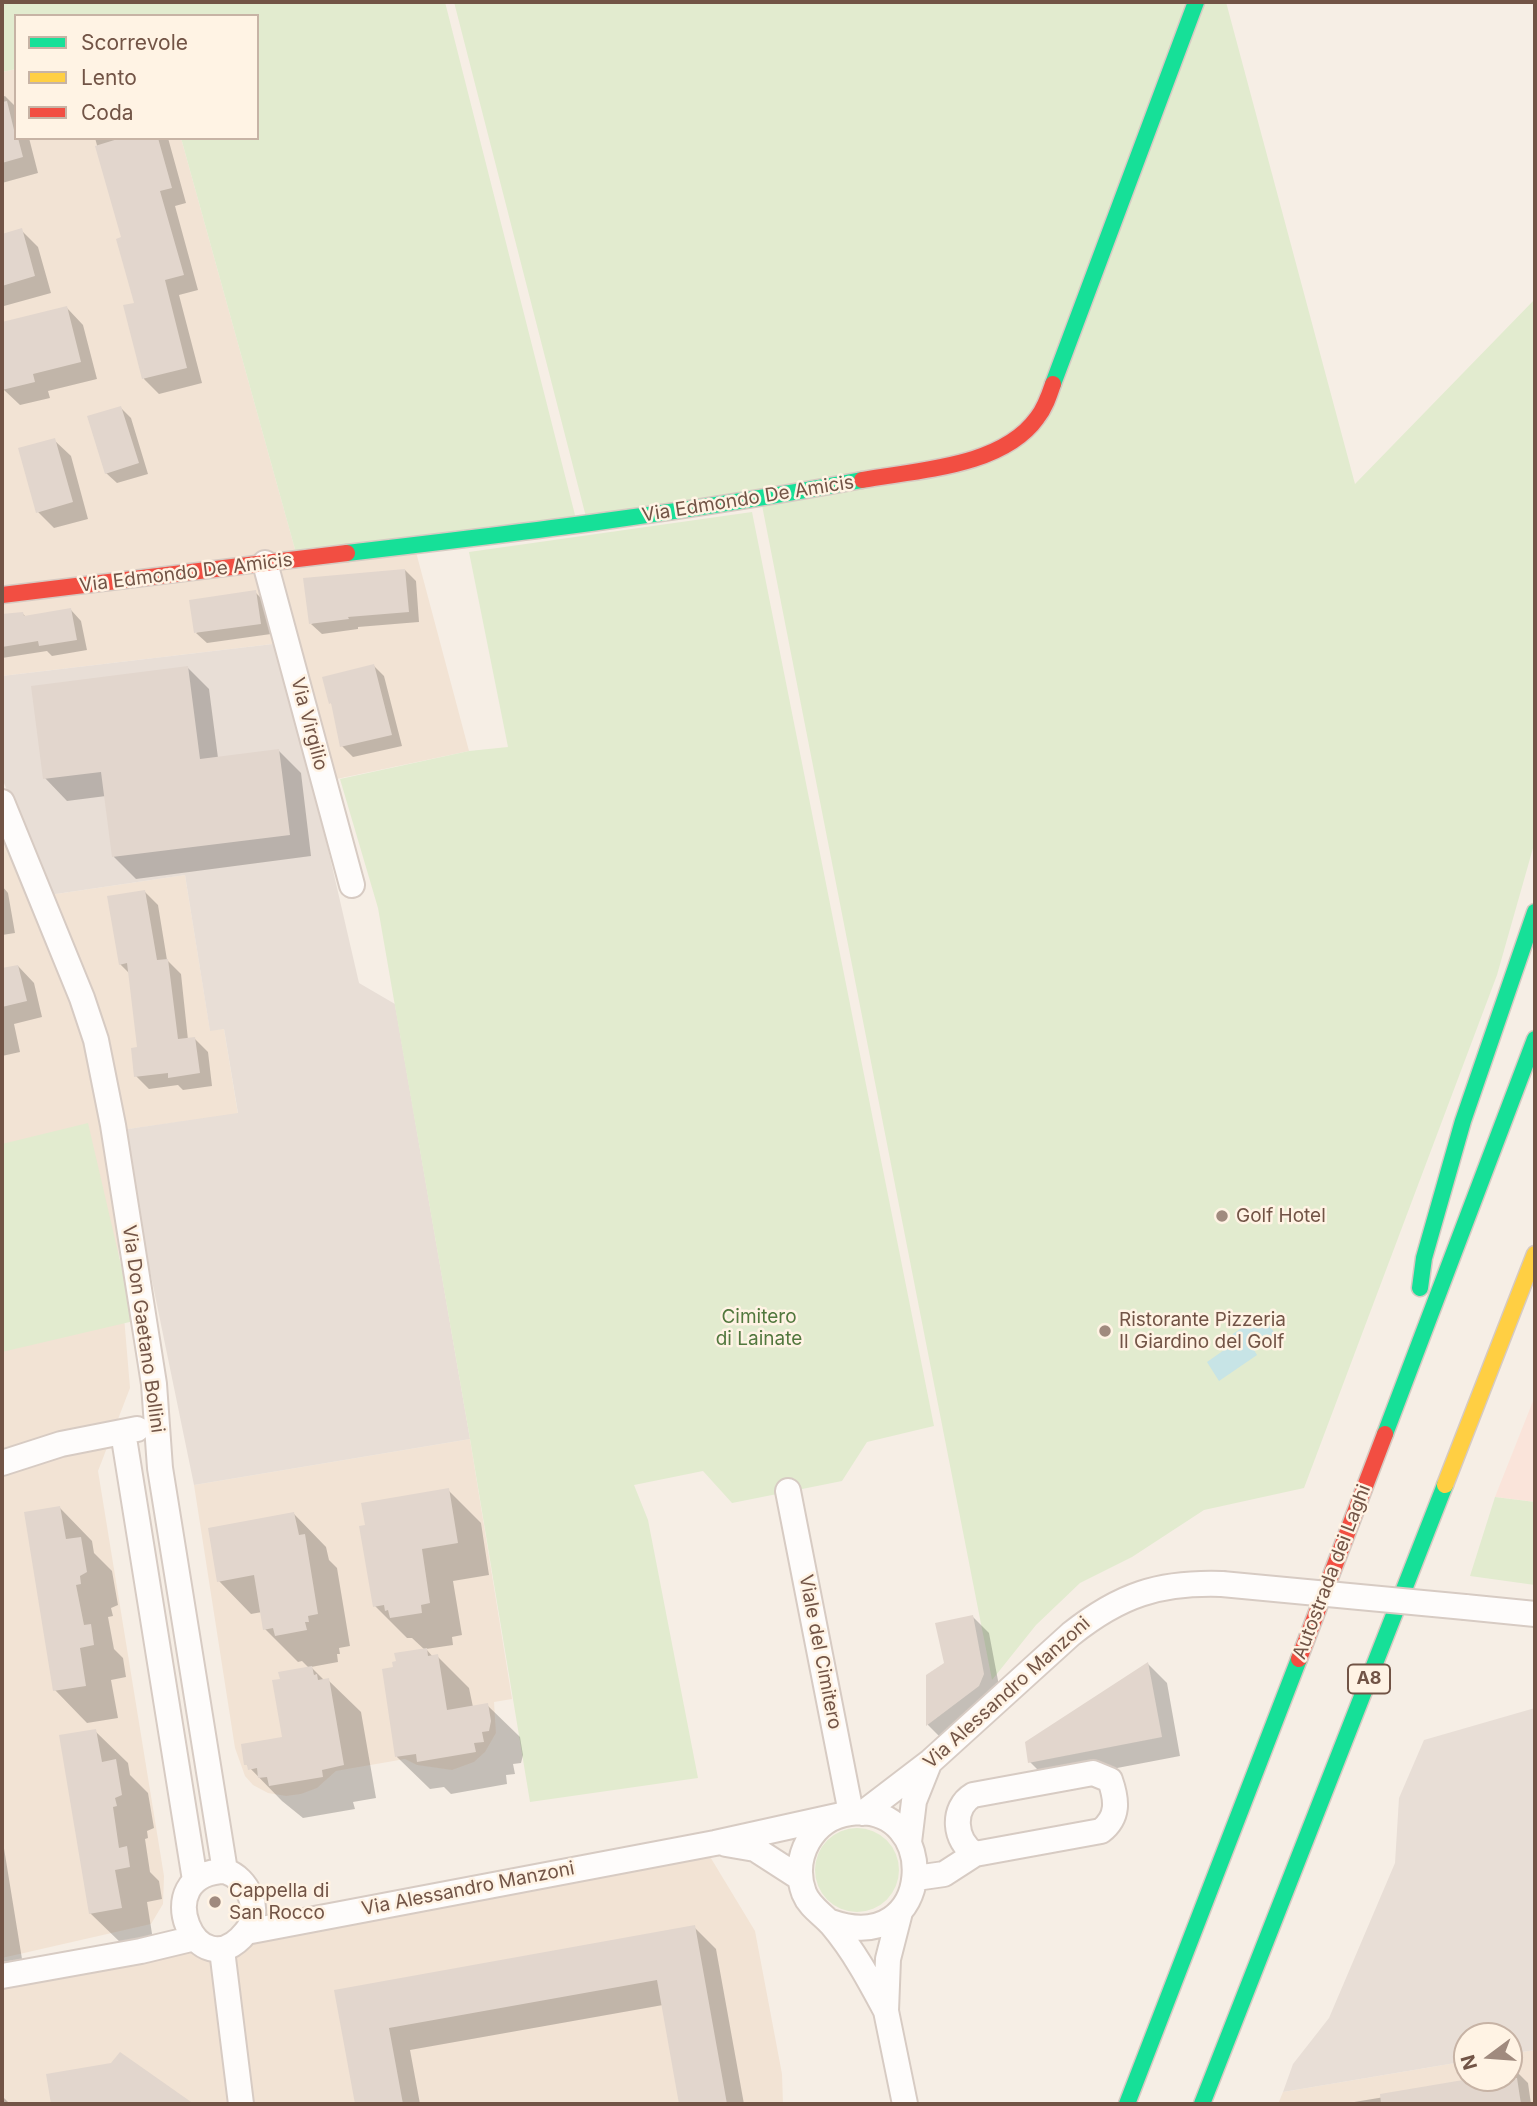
<!DOCTYPE html>
<style>
body{margin:0}
#map{position:relative;width:1537px;height:2106px;overflow:hidden;background:#f6eee5;font-family:Inter,sans-serif}
canvas{display:block}
.frame{position:absolute;inset:0;border:4px solid #725446;pointer-events:none}
.legend{position:absolute;left:14px;top:14px;width:245px;height:126px;box-sizing:border-box;background:#fff3e4;border:2px solid #c7b3a5;margin:0;padding:9px 12px;list-style:none;font-size:21px;color:#725446}
.legend li{display:flex;align-items:center;gap:14px;height:35px}
.legend b{width:35px;border:2px solid #c7b3a5}
.north{position:absolute;left:1453px;top:2022px;width:70px;height:70px;box-sizing:border-box;background:#fff3e4;border:2px solid #c7b3a5;border-radius:50%;rotate:254deg;font-size:19px;font-weight:700;line-height:28px;text-align:center;color:#725446}
.north::after{content:'';display:block;margin:auto;width:24px;height:32px;background:#a08a7e;clip-path:polygon(50% 0,100% 100%,50% 72%,0 100%)}
</style>
<div id="map">
<canvas width="1537" height="2106"></canvas>
<div class="frame"></div>
<ul class="legend">
<li><b style="height:9px;background:#16e098"></b>Scorrevole</li>
<li><b style="height:9px;background:#ffcf43"></b>Lento</li>
<li><b style="height:9px;background:#f24e42"></b>Coda</li>
</ul>
<div class="north">N</div>
</div>
<script>
const ctx = document.querySelector('canvas').getContext('2d');
ctx.lineJoin = 'round';
function fillPath(path, color) { ctx.fillStyle = color; ctx.fill(path, 'evenodd'); }
function stroke(path, color, width, dash) { ctx.strokeStyle = color; ctx.lineWidth = width; ctx.lineCap = dash ? 'butt' : 'round'; ctx.setLineDash(dash || []); ctx.stroke(path); }
function write(font, color, halo, rows, align = 'center') {
  ctx.font = font + ' Inter,sans-serif'; ctx.lineWidth = 5; ctx.setLineDash([]); ctx.textBaseline = 'middle'; ctx.strokeStyle = halo; ctx.fillStyle = color; for (const [text, x, y, turn = 0] of rows) {
    ctx.save(); ctx.translate(x, y); ctx.rotate((+turn || 0) * Math.PI / 180); ctx.textAlign = isNaN(turn) ? turn : align; if (halo) ctx.strokeText(text, 0, 0); ctx.fillText(text, 0, 0); ctx.restore();
  }
}
const residential = new Path2D(`
 M16,69V138H181L296,553L2,590V72Z
 M416,552L469,751L313,784L273,644L2,676V600Z
 M2,831L82,1008L108,1126L130,1388L98,1471L164,1876L163,1904L151,1924L2,1958Z
 M185,875L210,1030L224,1029L238,1114L121,1130L49,895Z
 M470,1439L512,1699L494,1702L496,1733L485,1752L474,1762L452,1770L417,1765L405,1759L336,1771L317,1788L301,1794L286,1796L268,1793L253,1785L245,1776L235,1748L194,1485Z
 M706,1850L755,1931L782,2074L783,2104H2V1982Z
 M1535,2050V2104H1278L1283,2092L1467,2061V2078H1509V2054Z`);
const commercial = new Path2D(`
 M1535,1396V1502L1495,1497Z`);
const industrial = new Path2D(`
 M273,644L313,784L359,983L395,1004L470,1439L194,1485L121,1130L238,1113L224,1029L210,1031L185,875L49,895L2,778V676Z
 M1535,1708V2050L1509,2054V2036H1467V2061L1283,2092L1293,2064L1329,2018L1395,1863L1399,1798L1424,1740Z`);
const green = new Path2D(`
 M2,2H445L576,519L296,553L181,138H257V16H16V69L2,72Z
 M454,2H1226L1355,484L1535,299V841L1497,975L1304,1488L1204,1510L1132,1557L1080,1583L1036,1625L992,1680L759,490L586,517Z
 M752,512L934,1426L867,1442L842,1481L732,1503L703,1471L634,1485L648,1520L698,1778L530,1802L470,1439L378,908L340,779L469,751L508,747L469,552Z
 M88,1123L134,1321L2,1352V1144Z
 M1495,1497L1535,1502V1585L1470,1576Z
 M815 1870a42 42 0 1 1 84 0a42 42 0 1 1-84 0Z`);
const water = new Path2D(`
 M1261,1314L1276,1335L1254,1350L1257,1355L1219,1381L1207,1362L1227,1348L1223,1341Z`);
const shadow = new Path2D(`
 M5,96L16,107V138H29L38,173L2,183V97Z
 M95,138H168L186,203L175,206L198,290L179,295L202,383L159,394L144,379L126,307L136,304L123,239Z
 M21,230L38,247L51,293L4,306L2,303V235Z
 M67,308L83,325L97,379L48,391L50,398L20,405L3,389L2,382V324Z
 M121,408L131,418L148,474L117,483L106,473Z
 M54,440L71,456L88,519L54,528L38,512Z
 M405,570L416,581L419,622L358,627V629L322,634L311,624Z
 M255,592L266,603L271,634L207,643L196,633Z
 M71,610L81,621L87,650L52,656L47,651L2,658V615L23,614L26,617Z
 M374,666L384,676L402,746L353,757L342,746L334,706L331,703Z
 M187,667L209,689L218,758L279,751L301,773L311,856L136,879L114,857L106,796L67,801L45,778Z
 M2,886L8,893L15,933L2,935Z
 M145,892L158,905L167,960L181,974L188,1040L195,1039L208,1052L212,1086L183,1090L178,1085L149,1089L136,1076L139,1048L130,974L120,964Z
 M18,966L34,983L42,1017L14,1024L20,1052L2,1056V970Z
 M448,1490L481,1523L489,1575L453,1581L462,1635L452,1637L453,1645L426,1649L433,1657L437,1656L469,1688L473,1707L487,1705L520,1737L523,1755L521,1763L513,1764L515,1774L506,1775L507,1784L451,1794L444,1787L430,1789L397,1757L395,1669L425,1650L412,1638H407L375,1606Z
 M60,1508L92,1541L94,1553L112,1571L118,1605L111,1608L113,1616L108,1617L114,1649L123,1658L126,1677L111,1680L118,1718L87,1723L55,1690Z
 M294,1514L326,1547L329,1560L337,1568L350,1646L339,1648L340,1654H337L338,1662L311,1667L324,1680H328L361,1712L376,1798L353,1802L355,1809L303,1818L282,1801L246,1764L284,1739L310,1669L302,1661L298,1662L265,1629L262,1612L251,1614L219,1581Z
 M973,1617L989,1633L1000,1691L944,1741L928,1725V1676L946,1664Z
 M1148,1664L1167,1683L1180,1756L1049,1781L1030,1762Z
 M95,1731L128,1763L130,1775L148,1793L154,1828L147,1831L148,1838L145,1839L150,1872L159,1881L162,1899L147,1902L153,1940L123,1945L90,1913Z
 M2,1836L22,1959L2,1962Z
 M694,1927L716,1949L744,2104H681L663,2005L410,2050L420,2104H357L336,1991Z
 M120,2054L191,2104H53L48,2075L112,2064Z
 M1509,2070H1515L1528,2083L1531,2104H1342L1409,2093L1470,2081V2078H1509Z
 M2,2096L10,2104H2Z`);
const building = new Path2D(`
 M7,101L16,138H18L23,157L2,163V102Z
 M121,138H158L172,188L160,191L184,275L165,280L187,368L142,379L123,305L134,303L116,239L121,237L95,146Z
 M22,228L35,276L2,286V234Z
 M67,306L81,362L33,374L35,382L2,390V322Z
 M121,406L139,463L105,474L87,416Z
 M55,438L73,502L36,513L18,448Z
 M405,569L409,612L348,617L349,619L309,624L303,578Z
 M256,590L261,624L194,633L189,600Z
 M71,608L77,640L39,646L38,641L2,647V614L23,612L24,616Z
 M374,664L392,735L340,747L331,703L329,704L322,677Z
 M188,666L200,759L279,749L290,835L112,857L101,772L43,779L31,686Z
 M145,890L157,960L168,959L178,1039L195,1037L200,1073L168,1078V1073L134,1077L131,1048L137,1047L127,963L119,965L107,896Z
 M18,965L27,1001L2,1007V968Z
 M449,1488L458,1543L422,1549L430,1603L421,1605L422,1613L390,1618L388,1610L385,1611L384,1605L373,1607L359,1526L365,1525L361,1503Z
 M60,1506L66,1539L81,1537L87,1572L80,1576L81,1584L76,1585L84,1625L91,1624L94,1645L80,1648L86,1686L53,1691L24,1512Z
 M294,1512L299,1535L305,1534L318,1614L308,1616L309,1622H305L307,1630L275,1636L273,1628L263,1630L254,1575L217,1582L208,1528Z
 M973,1615L984,1674L979,1686L926,1726V1675L944,1663L935,1623Z
 M427,1648L428,1656L438,1654L447,1710L488,1703L491,1721L489,1731L482,1732L484,1742L474,1743L476,1752L417,1762L416,1754L395,1757L382,1669L393,1667L392,1662L396,1661L394,1653Z
 M1148,1662L1162,1737L1028,1763L1025,1742Z
 M312,1666L314,1675L317,1674L318,1680L329,1678L344,1765L322,1770L323,1777L269,1786L267,1777L258,1778L257,1768L248,1770L247,1765H244L241,1744L282,1737L272,1680L280,1679L278,1672Z
 M96,1729L102,1762L116,1759L122,1795L115,1798L117,1806L113,1807L119,1848L127,1846L130,1867L115,1870L122,1908L89,1914L59,1735Z
 M695,1925L727,2104H679L657,1980L389,2028L403,2104H355L334,1990Z
 M120,2052L194,2104H51L46,2074L111,2063Z
 M1475,2078H1517L1521,2104H1381L1380,2094Z`);
const street = new Path2D(`
 M265,563L352,885
 M2,802L82,998L96,1040L113,1125L154,1384L160,1468L225,1871
 M123,1432L195,1880
 M2,1463L61,1444L137,1429
 M788,1491L851,1813
 M1465,1607L1535,1614
 M863,1813L931,1761L1071,1634C1120,1595 1159,1582 1222,1584
 M909,1842L914,1801L928,1766
 M726,1844L755,1849L800,1878
 M225,1871C248,1878 263,1911 246,1932C197,1993 146,1873 225,1871Z
 M916,1878L944,1874L975,1854L1101,1831C1119,1817 1117,1800 1110,1780L1093,1773L973,1795C951,1808 954,1841 975,1854
 M900,1912L888,1959L886,2011L905,2104
 M831,1922C936,1959 942,1801 850,1813C812,1818 791,1858 804,1893C810,1908 823,1914 832,1925C854,1951 870,1981 886,2011
 M246,1932L715,1843L837,1816
 M222,1950L241,2104
 M2,1976L141,1951L195,1938`);
const fast = new Path2D(`
 M1053,384L1196,2
 M347,553C519,533 691,512 862,480
 M1420,1288L1424,1258L1463,1121L1535,912
 M1385,1434L1535,1039
 M1127,2104L1299,1659
 M1202,2104L1445,1485`);
const slow = new Path2D(`
 M1445,1485L1535,1254`);
const jam = new Path2D(`
 M862,480C917,470 1002,467 1037,418C1045,408 1049,396 1053,384
 M2,595L347,553
 M1299,1659L1385,1434`);
const streetBridge = new Path2D(`
 M1222,1584L1465,1607`);
const markers = [
 [1222,1216,7,"#a08a7e"],
 [1105,1331,7,"#a08a7e"],
 [215,1902,7,"#a08a7e"]
];
const shields = [
 [1369,1679,42]
];
const shieldNames = [
 ["A8",1369,1679]
];
const streetNames = [
 ["Via Edmondo De Amicis",748,499,-9],
 ["Via Edmondo De Amicis",186,573,-7],
 ["Via Virgilio",309,724,75],
 ["Via Don Gaetano Bollini",143,1329,82],
 ["Autostrada dei Laghi",1332,1572,-69],
 ["Viale del Cimitero",820,1652,79],
 ["Via Alessandro Manzoni",1007,1693,-42],
 ["Via Alessandro Manzoni",468,1889,-11]
];
const poiNames = [
 ["Golf Hotel",1236,1216],
 ["Ristorante Pizzeria",1119,1320],
 ["Il Giardino del Golf",1119,1342],
 ["Cappella di",229,1891],
 ["San Rocco",229,1913]
];
const parkNames = [
 ["Cimitero",759,1317],
 ["di Lainate",759,1339]
];
fillPath(residential, '#f2e3d4');
fillPath(commercial, '#fae4da');
fillPath(industrial, '#e8ded6');
fillPath(green, '#e2ebcf');
fillPath(water, '#c7e4e6');
fillPath(shadow, '#0003');
fillPath(building, '#e2d6cd');
stroke(street, '#d7cbc3', 28);
stroke(fast, '#d6cac2', 19);
stroke(slow, '#d6cac2', 19);
stroke(jam, '#d6cac2', 19);
stroke(street, '#fefcfb', 24);
stroke(fast, '#16e098', 16);
stroke(slow, '#ffcf43', 16);
stroke(jam, '#f24e42', 16);
stroke(streetBridge, '#d7cbc3', 28, []);
stroke(streetBridge, '#fefcfb', 24);
for (const [x, y, r, color] of markers) { const dot = new Path2D(); dot.arc(x, y, r, 0, 2 * Math.PI); ctx.fillStyle = color; ctx.fill(dot); stroke(dot, '#fff3e4', 2.5); }
for (const [x, y, w] of shields) { const box = new Path2D(); box.roundRect(x - w / 2, y - 14.5, w, 29, 5); ctx.fillStyle = '#fff3e4'; ctx.fill(box); stroke(box, '#725446', 2); }
write('bold 18px', '#725446', null, shieldNames);
write('19px', '#725446', '#fff3e4', streetNames);
write('19px', '#725446', '#fff3e4', poiNames, 'left');
write('19px', '#52783e', '#fff3e4', parkNames);
</script>
